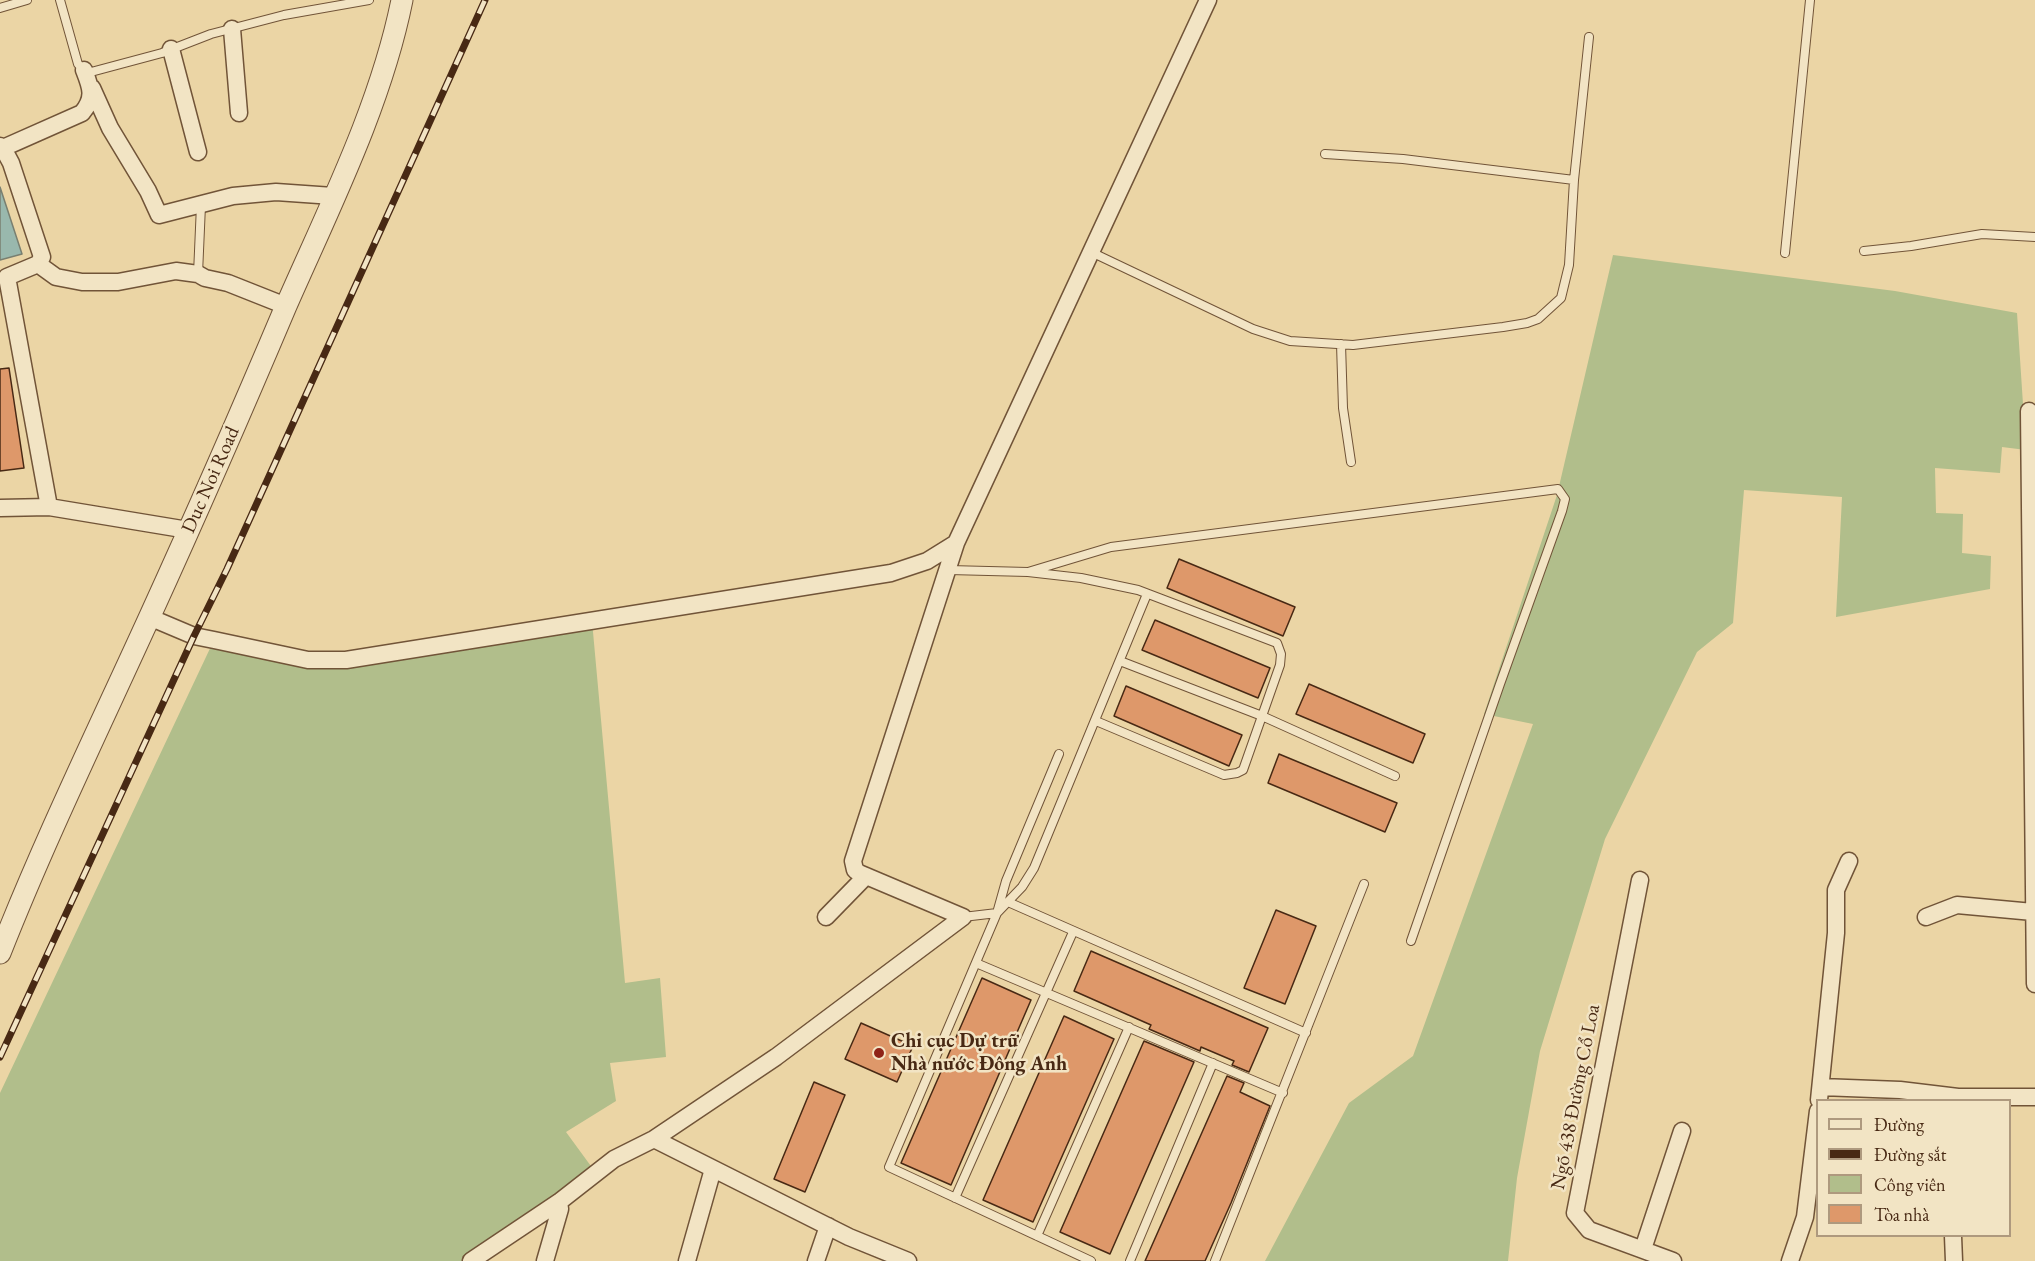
<!DOCTYPE html>
<meta charset="utf-8">
<style>
body{margin:0}
#map{position:relative;width:2035px;height:1261px;overflow:hidden;background:#ebd5a5;font-family:"EB Garamond",serif}
canvas{display:block}
.legend{position:absolute;left:1816px;top:1099px;width:195px;height:138px;box-sizing:border-box;background:#f2e4c4;border:2px solid #ae997e;margin:0;padding:8px 10px;list-style:none;font-size:18px;color:#482914}
.legend li{display:flex;align-items:center;gap:12px;height:30px}
.legend b{width:30px;border:2px solid #ae997e}
</style>
<div id="map">
<canvas width="2035" height="1261"></canvas>
<ul class="legend">
<li><b style="height:8px;background:#f2e4c4"></b>Đường</li>
<li><b style="height:8px;background:#482914"></b>Đường sắt</li>
<li><b style="height:16px;background:#b1be8b"></b>Công viên</li>
<li><b style="height:16px;background:#de986a"></b>Tòa nhà</li>
</ul>
</div>
<script>
const ctx = document.querySelector('canvas').getContext('2d');
ctx.lineJoin = 'round';
function fillPath(path, color) { ctx.fillStyle = color; ctx.fill(path, 'evenodd'); }
function stroke(path, color, width, dash) { ctx.strokeStyle = color; ctx.lineWidth = width; ctx.lineCap = dash ? 'butt' : 'round'; ctx.setLineDash(dash || []); ctx.stroke(path); }
function write(font, color, halo, rows, align = 'center') {
  ctx.font = font + ' "EB Garamond",serif'; ctx.lineWidth = 5; ctx.setLineDash([]); ctx.textBaseline = 'middle'; ctx.strokeStyle = halo; ctx.fillStyle = color; for (const [text, x, y, turn = 0] of rows) {
    ctx.save(); ctx.translate(x, y); ctx.rotate((+turn || 0) * Math.PI / 180); ctx.textAlign = isNaN(turn) ? turn : align; if (halo) ctx.strokeText(text, 0, 0); ctx.fillText(text, 0, 0); ctx.restore();
  }
}
const green = new Path2D(`
 M1613,255L1895,291L2017,313L2026,450L2002,447L2000,473L1935,468L1936,513L1963,514L1962,553L1991,556L1990,589L1836,617L1842,497L1744,490L1733,623L1697,652L1605,839L1540,1051L1517,1178L1508,1261H1265L1349,1103L1413,1056L1533,724L1484,714L1557,495Z
 M592,621L625,983L660,978L666,1057L610,1063L616,1101L566,1132L596,1173L466,1261H0V1093L214,640L308,660Z`);
const water = new Path2D(`
 M0,187L22,254L0,260Z`);
const building = new Path2D(`
 M9,368L24,468L0,471V369Z
 M1179,559L1295,607L1283,636L1167,588Z
 M1155,620L1270,668L1258,698L1142,650Z
 M1309,684L1425,734L1413,763L1296,714Z
 M1126,686L1242,735L1229,766L1114,716Z
 M1279,754L1397,803L1385,832L1268,783Z
 M1276,910L1316,926L1285,1004L1244,988Z
 M1091,951L1268,1028L1249,1072L1232,1065L1234,1061L1201,1047L1200,1051L1149,1029L1151,1025L1074,991Z
 M982,978L1031,1000L951,1185L901,1163Z
 M1064,1016L1114,1039L1033,1222L983,1200Z
 M861,1023L913,1046L897,1082L845,1059Z
 M1144,1041L1194,1062L1110,1254L1060,1232Z
 M1227,1076L1244,1083L1240,1092L1270,1106L1231,1203L1205,1261H1145Z
 M814,1082L845,1095L805,1192L774,1179Z`);
const service = new Path2D(`
 M60,0L78,64L84,70L91,72L162,53L211,34L284,15L369,0
 M0,8L27,0
 M1574,180L1589,37
 M1864,251L1911,246L1982,234L2035,237
 M1091,252L1253,329L1290,341L1353,345L1503,327L1527,323L1538,319L1561,298L1569,265L1574,180L1403,159L1325,154
 M1785,253L1810,0
 M198,274L201,205
 M1341,344L1343,408L1351,462
 M949,570L1028,572L1081,578L1138,590L1277,643L1281,654L1280,665L1243,770L1237,773L1224,775L1096,721
 M1028,572L1111,547L1558,489L1565,499L1562,511L1500,684L1411,941
 M1120,661L1262,716L1395,776
 M1008,902L1306,1033
 M963,917L997,913L1006,881L1059,754
 M976,963L1283,1093
 M955,1198L1073,932
 M1037,1236L1129,1027
 M1091,1261L889,1167L997,913L1022,887L1034,868L1147,594
 M1130,1261L1213,1063
 M1215,1261L1364,884`);
const minor = new Path2D(`
 M232,29L239,113
 M171,49L198,152
 M92,88L110,128L148,191L159,215L233,196L276,192L333,196
 M0,146L3,148L11,163L42,257L38,264L7,277L49,507
 M3,148L82,113C95,97 91,88 84,70
 M38,264L56,277L82,282H118L176,271L198,274L205,278L228,283L286,306
 M2029,411L2035,984
 M0,508L49,507L188,530
 M149,617L194,636L214,640L308,660H346L891,573L927,561L956,543
 M1640,880L1575,1213L1589,1230L1673,1261
 M826,917L866,876
 M1926,917L1957,905L2033,912
 M1821,1087L1900,1090L1958,1097H2035
 M1819,1100L1836,933V890L1849,861
 M654,1139L849,1237L908,1261
 M1953,1236L1954,1261
 M1643,1249L1682,1131
 M471,1261L559,1202L614,1159L654,1139L776,1057L963,917L859,873L855,870L853,861L956,543L1208,0
 M545,1261L560,1209L559,1202
 M687,1261L713,1169
 M816,1261L828,1226
 M1790,1261L1805,1217L1818,1111`);
const tertiary = new Path2D(`
 M0,953C45,839 99,728 150,616C197,513 242,410 286,306C329,208 381,105 402,0`);
const rail = new Path2D(`
 M0,1057L194,636L227,569L485,0`);
const markers = [
 [879,1053,6,"#8f2418"]
];
const streetNames = [
 ["Duc Noi Road",211,480,-66],
 ["Ngõ 438 Đường Cổ Loa",1576,1097,-79]
];
const poiNames = [
 ["Chi cục Dự trữ",891,1042],
 ["Nhà nước Đông Anh",891,1065]
];
fillPath(green, '#b1be8b');
fillPath(water, '#99b8ad');
stroke(water, '#797f70', 1.5);
fillPath(building, '#de986a');
stroke(building, '#482914', 1.5);
stroke(service, '#715438', 10);
stroke(minor, '#715438', 19);
stroke(tertiary, '#715438', 23);
stroke(service, '#f2e4c4', 8);
stroke(minor, '#f2e4c4', 16);
stroke(tertiary, '#f2e4c4', 21);
stroke(rail, '#482914', 7);
stroke(rail, '#f2e4c4', 4.5, [14]);
for (const [x, y, r, color] of markers) { const dot = new Path2D(); dot.arc(x, y, r, 0, 2 * Math.PI); ctx.fillStyle = color; ctx.fill(dot); stroke(dot, '#f2e4c4', 2); }
write('20px', '#482914', '#f2e4c4', streetNames);
write('bold 20px', '#482914', '#f2e4c4', poiNames, 'left');
</script>
